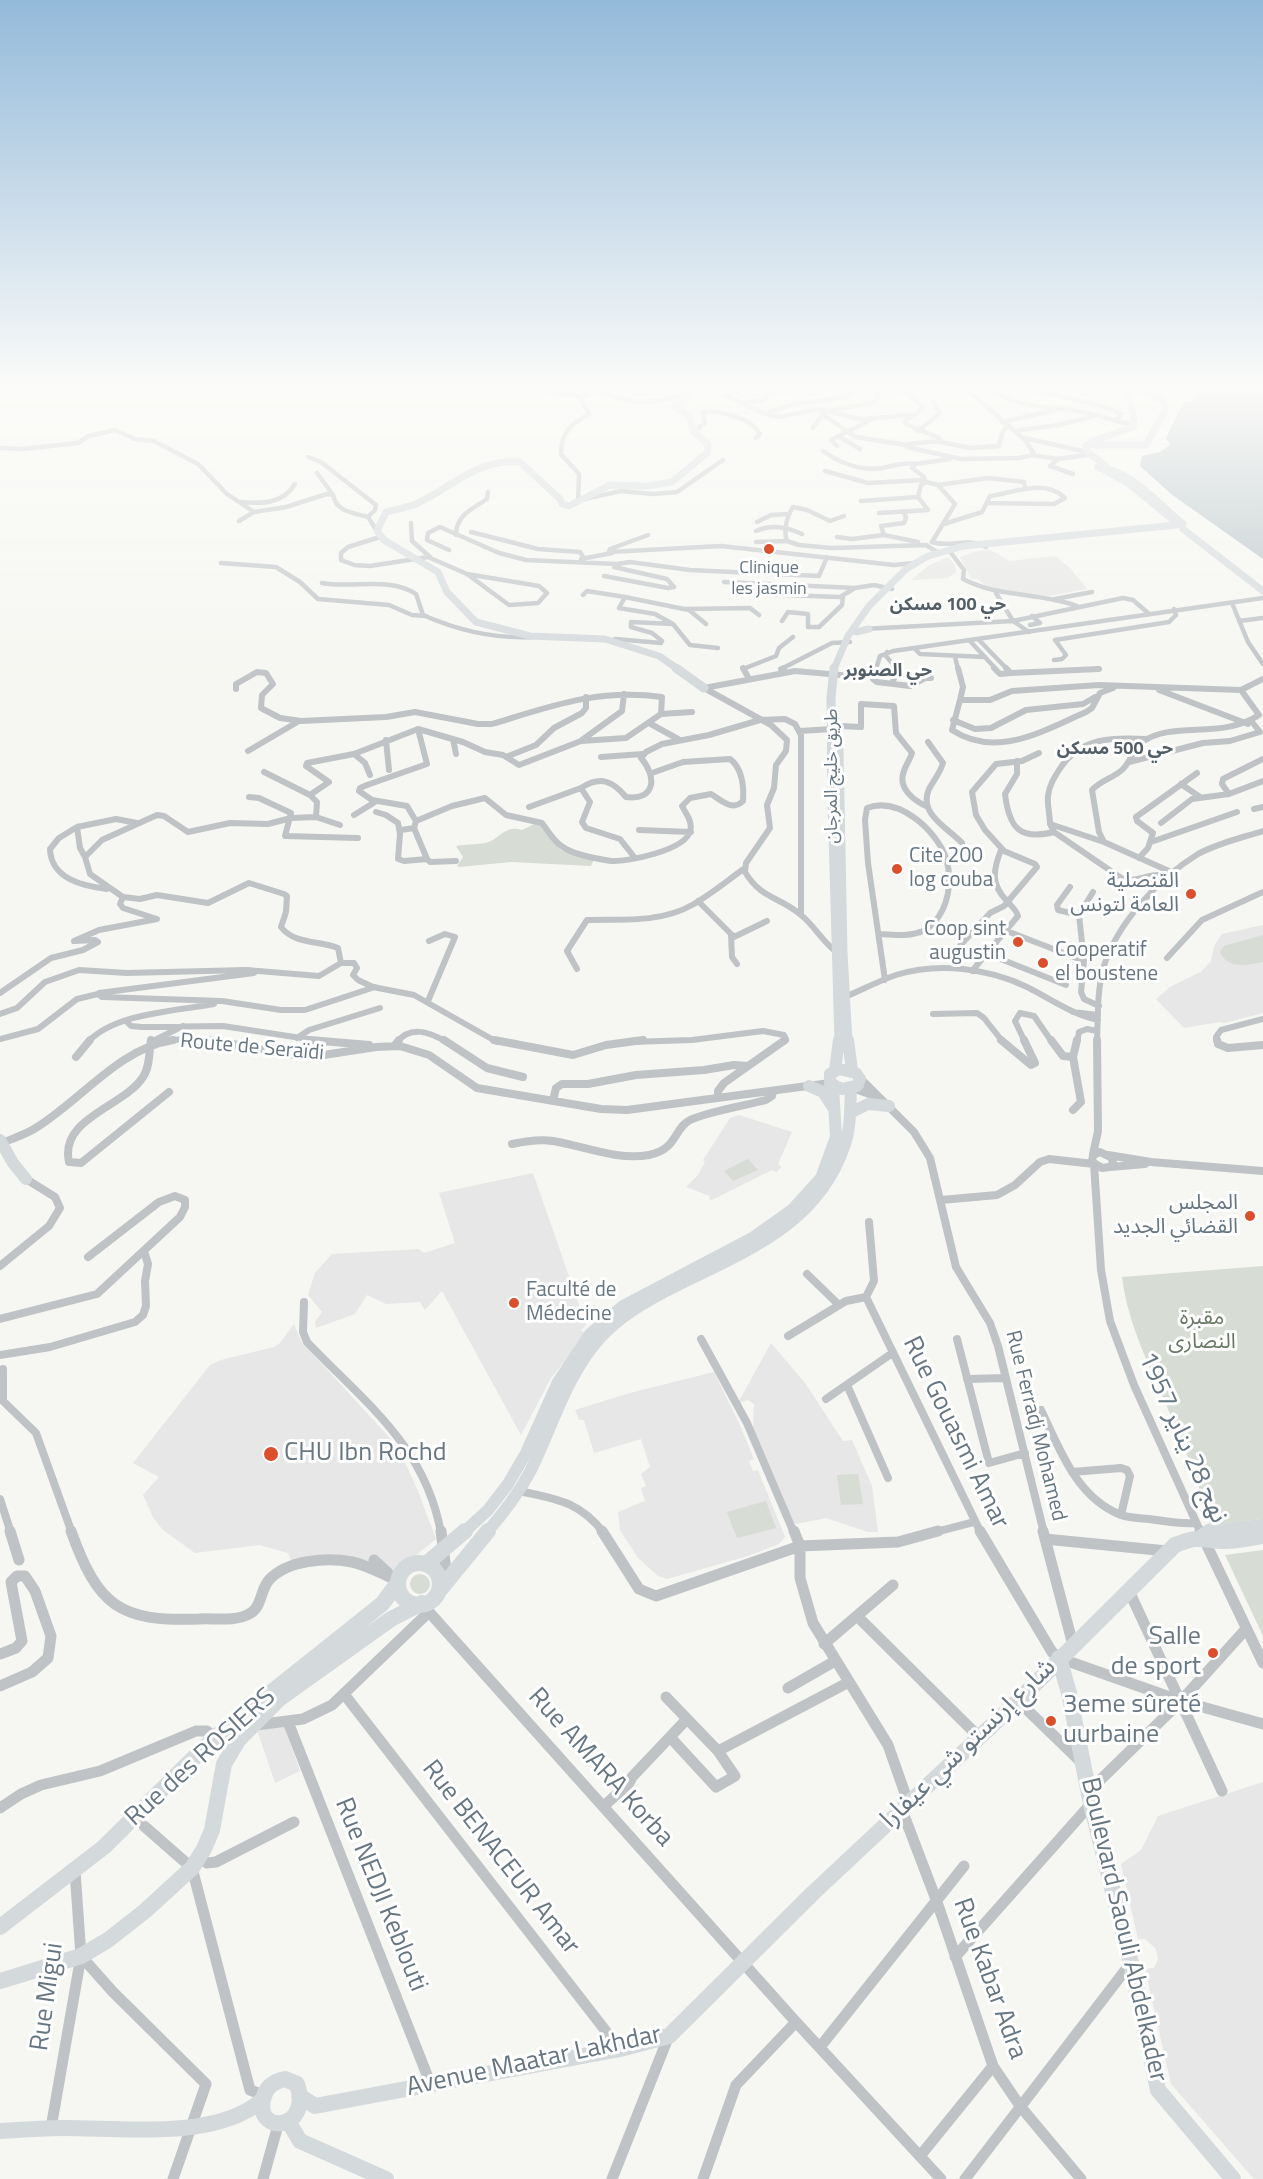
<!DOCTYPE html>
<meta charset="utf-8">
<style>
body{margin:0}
canvas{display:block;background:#f6f6f2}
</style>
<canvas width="1263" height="2179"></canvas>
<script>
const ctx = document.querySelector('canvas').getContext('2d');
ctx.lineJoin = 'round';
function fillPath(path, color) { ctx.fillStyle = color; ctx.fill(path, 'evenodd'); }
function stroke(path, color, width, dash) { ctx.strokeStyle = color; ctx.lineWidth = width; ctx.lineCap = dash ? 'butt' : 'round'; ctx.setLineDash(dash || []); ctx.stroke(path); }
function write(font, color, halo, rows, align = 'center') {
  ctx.font = font + ' "Titillium Web","Noto Sans Arabic",sans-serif'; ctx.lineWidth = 6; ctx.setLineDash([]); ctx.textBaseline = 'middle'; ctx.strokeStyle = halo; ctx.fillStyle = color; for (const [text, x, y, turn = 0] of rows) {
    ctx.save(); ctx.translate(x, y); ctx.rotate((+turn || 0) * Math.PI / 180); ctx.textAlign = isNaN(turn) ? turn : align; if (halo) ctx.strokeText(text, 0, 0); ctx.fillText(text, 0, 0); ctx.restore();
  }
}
const built = new Path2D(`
 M990,550L1010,561L1055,556L1070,568L1087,589L1049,596L1023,595L986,586L978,579H971L960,557L977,551Z
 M948,557L955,565L956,572L948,578L911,580L928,566Z
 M1263,925V1013L1225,1023L1219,1022L1184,1028L1156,999L1170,987L1202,971L1211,961L1214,946L1222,934Z
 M739,1115L792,1132L778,1164L782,1167L776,1172L772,1170L712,1200L709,1199L710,1196L686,1187L698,1175L705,1162L703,1160L730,1118Z
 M533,1173L586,1325L581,1330L586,1334L551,1378L521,1435L442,1291L425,1310L420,1302L386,1304L367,1295L355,1314L316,1328L315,1322L322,1312L308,1295L315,1273L332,1254L419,1249L424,1253L455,1243L439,1193Z
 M294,1324L301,1341L398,1447L418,1491L436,1539L394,1573L368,1564H292L288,1553L259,1545L195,1553L163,1530L154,1519L143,1495L159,1477L133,1463L210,1365L221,1360L274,1347L280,1343Z
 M771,1343L805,1383L843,1441L852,1440L872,1486L878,1532H868L826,1518L796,1524L791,1521L753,1428L754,1404L748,1400L738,1403Z
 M714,1372L739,1423L754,1459L749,1461L753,1471L758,1470L785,1537L779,1544L748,1556L667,1579L658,1576L638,1558L620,1530L618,1512L645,1501L641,1488L646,1486L641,1474L650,1467L641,1439L594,1453L584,1420H579L575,1410L630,1393Z
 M284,1726L300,1771L275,1783L257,1730Z
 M1263,1782V2179H1254L1171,2084L1145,1969L1154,1968L1158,1959L1156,1949L1145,1939H1138L1121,1864L1141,1850L1158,1816Z`);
const green = new Path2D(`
 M536,823L540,825L561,850L594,859L591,866L511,862L459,867L457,866L463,857L456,846C465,844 483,845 491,841C502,835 507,825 522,830Z
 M1263,935V962C1247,965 1228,970 1220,952L1224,946Z
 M748,1159L758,1170L733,1181L724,1171Z
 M1263,1266V1519L1215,1524L1211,1520C1198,1485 1186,1450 1171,1416C1152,1371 1128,1326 1122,1277Z
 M858,1474L863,1504L841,1505L837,1475Z
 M766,1501L776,1528L737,1538L727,1512Z
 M1263,1550V1636L1225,1555Z
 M410 1584a10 10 0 1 1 20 0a10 10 0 1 1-20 0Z`);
const water = new Path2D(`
 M1199,386H1263V559L1171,494L1140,466L1142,456L1160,452L1170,445L1166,438L1183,403L1195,399Z`);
const minorFar3 = new Path2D(`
 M450,386L456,389L486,386
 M540,386L555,393L583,397L600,389L637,390L647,386
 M657,386L667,389
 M755,386L724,395L765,414L780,417L818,409L860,419L915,415L923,407L908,394
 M895,386L908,394L925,386
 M963,386L1025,440L1035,455
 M988,386C1012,408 1041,405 1071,410C1086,412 1101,416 1116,421
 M1018,386L1106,407L1121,414L1116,421L1134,425
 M717,387L723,386
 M925,389L952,386
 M601,390C624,406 658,403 684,395L685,386
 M742,403L765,400L766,394L772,392L817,386
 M766,413L794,404L848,397L852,392L845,386
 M822,414L856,437L906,445
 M911,417L905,421L906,424L939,438L941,441L908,444L907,447L961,459L1019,458L1032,455L1058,459L1087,455
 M1002,422L1056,410
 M813,428L824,412L874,402L878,398V393L869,386
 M918,431L940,413L933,402
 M1014,431L1059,425L1097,415
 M694,432L705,423L703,412C721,411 750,417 760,434L756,438
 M838,436L860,449
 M1025,438L1082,451
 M940,442L971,448L999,446L1003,431L1008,426
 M837,446L831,440L872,419
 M0,448L23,449L78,443L89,436L115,430L135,439L154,441L198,464L227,494L254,512
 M823,451C840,463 860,471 882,468C893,466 903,462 915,464
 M308,457L321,462L376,505L375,510L368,517
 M1058,459L1050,466L1073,474
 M825,471L868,483L925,480
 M317,473L333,495
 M926,482L923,476L912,468L915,464L950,459
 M938,485L955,504L932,542C950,548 969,537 986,547
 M584,499L621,491L653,494L677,492L723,460
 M861,501L918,497
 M241,502C262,504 283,504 295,484
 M578,502L579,474L561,454C561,432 571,424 589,414L581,400L587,391L596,386
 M879,513L928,510L918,497L921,485L926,482L938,485L988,478L1024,482L1025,488
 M844,516L830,521L807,510L793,507C787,516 783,531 787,541L799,545L832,548L926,545L937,552
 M239,521L254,512L286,507L327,494L333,495C336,512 354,513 368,517L377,531
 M757,522L771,515L788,514
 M411,523L412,541L430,557
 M944,524L982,512L990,496C1013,493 1045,478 1065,498L1054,504L988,503
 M756,531C772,524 786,527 802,534
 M471,532L538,549L580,552L584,558
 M456,535C456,515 472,509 487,499L488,492
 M648,535L610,549L609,552L721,546L894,565L914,563
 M884,535L881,526L904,523L906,518L904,512
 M380,537L348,547L341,553V560L354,565L370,566L428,557L467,574
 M837,537L852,539L884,535L918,542
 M756,542L787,541
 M449,550L427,540L428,533L440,527L499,553L526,560L617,564L630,562L690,570L819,576L827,557
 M951,553L964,570L963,579C999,598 1039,592 1077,606
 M581,559L612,553
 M221,563L276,567L300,582L318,599L389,605L412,615L426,616
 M467,574L539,586L547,593L538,603L509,605Z
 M604,576L668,588L674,587L667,579L614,567
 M724,582L855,588L874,585L892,589
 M322,583C352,589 389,576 416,594L423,615C459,631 494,639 533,637
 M996,593L1013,621L1123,598L1133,600L1148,613
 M755,594L840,597L855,588
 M583,595L587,591L625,597L619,608L655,614L673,624L631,622V627L652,633L662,641L661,643L615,639L611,641
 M625,597L689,610L706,624
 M1055,599L1092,592
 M1232,603L1248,642L1263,664
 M686,609L750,608L759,615
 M782,621L788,612L808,614V627H819L842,605L843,597
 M1239,621L1263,618
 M673,624L690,645L718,648
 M1030,625L1040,623L1032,616
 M863,629L1013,621L1029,632
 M979,640L1007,669
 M970,641L996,669
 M915,649L920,654L985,657
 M887,652L886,656L897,669
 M955,657L958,669
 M1054,660L1062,659L1066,655L1055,640L1169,622L1176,615L1174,609
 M743,669L776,656L779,648L793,637
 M781,669L832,643L850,642
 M876,669L880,656L893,651L1263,598
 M1092,669H1099`);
const minorFar2 = new Path2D(`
 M743,668L748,677
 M876,668L873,679L877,682L910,686L925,678H931
 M958,668L963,687L960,700H990L1012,691L1099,685L1241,690L1263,679
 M994,668L1000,674L1011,673L1006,668
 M781,669L784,668
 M1011,673L1099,669
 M892,683L898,670L896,668
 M704,688L771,725L787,740L786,751L776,765L774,788L767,805L770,828L746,863L745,872C762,900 779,896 801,915C815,926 823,943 838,953
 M704,688L795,671L841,675
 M236,689V684L257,672L266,673L273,684L262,695L261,708L280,718L301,721L386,717L415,712L478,724H492C551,706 599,688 662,697L661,714L692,712
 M1159,690L1248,724
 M960,700L952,730C996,759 1043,731 1086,712L1092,708L1100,693L1113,688
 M953,720L975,729L991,728L1026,710L1083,704L1095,697
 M649,723L678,739
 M839,726L861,727V704L894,706L896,733L912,753C910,760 906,764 904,771C897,788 914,801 928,807
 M800,731L832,729
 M453,739L456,754
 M386,740L389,770
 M582,740L622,711L624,694
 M928,742L943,763C940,773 934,780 929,789C918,814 948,828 962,843
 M248,751L299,721
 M354,754L365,763L370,775
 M506,757L536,745L554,728L582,713L586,708V697
 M601,757L643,754
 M1017,761V774L1005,794C1009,827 1019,841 1054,832
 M1129,762L1203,743L1230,741L1260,732L1252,722
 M264,772L310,795L317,802L316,817
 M1181,784L1200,797
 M1229,794L1222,784L1223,779L1263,759
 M310,795L329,782L306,766L307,763L354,754L418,729L463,742L485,752L503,755L519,765L581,741L626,738L661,714
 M249,797L259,798L291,813L285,836L358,838
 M529,807L581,788
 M1254,809L1263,807
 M376,812L386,815L398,823L400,834L398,859L404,861L427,859L430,862L456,861
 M354,815L375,802
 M416,821L452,806L485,798L506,815L542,823C548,831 554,842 563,847C574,855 598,859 611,861C628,862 686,850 690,831C693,822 686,814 682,806L690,798L711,794C721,800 732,812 743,801C744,786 743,769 730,759L683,762L652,773
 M1161,823L1192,799L1229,794L1263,781
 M1050,824L1054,832L1124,880C1139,882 1151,872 1167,876
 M340,825L316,817L291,818L268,824L230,823L188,832L164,816L157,815L102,840L85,857L90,874L123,897L140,899L157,895L208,903L249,883L284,894L287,896L286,912L281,927C295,945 319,940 338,948L341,963
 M77,827L116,819L137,823
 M414,828L427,859
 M401,830L414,828L416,821L407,806L372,800L359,791L360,788L367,785L427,764L418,729
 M639,830L691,832
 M1104,842L1050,824C1050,815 1047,805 1048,796C1049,786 1054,778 1059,770C1080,737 1112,737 1147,739
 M1151,842L1237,812
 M85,857L80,848L77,827L59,838L50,849C51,879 83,886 107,889
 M635,858L620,839L586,828L582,822L590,802L581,788C600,776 612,780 626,797C656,801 657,776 641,758L646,752L662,744L709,735L760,720L785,719L795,724L801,735V914
 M1139,858L1148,848L1153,833L1137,821L1136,817L1197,773
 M1171,872L1104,842L1099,832L1092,790C1101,780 1114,778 1123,769C1131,761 1133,749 1142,742C1174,720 1221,740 1259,715L1241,690
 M1070,887L1057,905L1058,910L1079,915
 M1093,892L1079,915L1084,961L1081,992L1084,999L1099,1006
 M698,901L734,937L767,921
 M1007,931L1084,961
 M731,934L732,957L737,964
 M879,934C894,935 911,937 925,930C934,925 939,917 943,909C950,893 951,875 946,858C936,830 899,796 867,808L865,820L868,863L885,980
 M949,952L957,949L990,913L1004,906L1037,867L1035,864L1004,851L985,830L976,815L972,792L996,764L1022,761L1039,753
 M988,954L1066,985
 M1167,958L1202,920L1263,892
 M577,969L567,951L587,920C621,919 661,923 692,905C710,895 728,880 745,868
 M972,971L1018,916C1016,909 1011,906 1006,900C991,884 993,870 1001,850
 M0,993L51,958L83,950L98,942L95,940L74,941L99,930L157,919L123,908L120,904L123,897
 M99,993L254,973
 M845,997C862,990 878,981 896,975C938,962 988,968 1027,987C1051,999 1071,1014 1098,1020
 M428,1001L455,937L445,934L429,941
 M1073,1012L1098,1015
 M0,1014L17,1008L45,982L79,970L127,973L246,970L319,976L341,963H354L357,968L353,975L358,980L373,987L414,995L497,1042
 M933,1014L977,1013L984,1018L1003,1042
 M128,1023L131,1026L142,1027L223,1026L327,1042
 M297,1038L309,1030L380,1008
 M0,1039L38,1029L77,999L98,994L102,997L222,1001L281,1010H305L375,987
 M88,1042C115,1013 176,1011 214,1004
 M151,1042L183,1026
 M163,1042L181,1039L221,1042
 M397,1042C411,1025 430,1032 446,1042
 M631,1042L692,1040L763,1031L784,1035L786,1039L784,1042
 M1025,1042L1015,1021L1020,1013L1034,1016L1052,1042
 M1077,1042L1079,1032L1087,1029L1097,1031
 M1097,1042C1098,1018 1097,992 1103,969C1116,924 1159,878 1198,854C1218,843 1241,838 1263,831
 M1217,1042L1216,1037L1221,1030L1263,1019`);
const minorFar1 = new Path2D(`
 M151,1040C149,1052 150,1067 143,1077C124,1107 59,1118 69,1162L81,1163L169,1092
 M210,1040L294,1055L317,1056L376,1047L400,1046L429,1055L477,1088L601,1109L627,1110L830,1083
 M310,1040L369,1045
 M444,1040L487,1068L523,1077
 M494,1040L573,1055L606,1045L643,1040
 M1001,1040L1031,1065L1035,1063L1024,1040
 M1051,1040L1063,1056L1073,1057L1077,1040
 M1217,1040L1218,1044L1228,1048L1263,1045
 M395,1045L399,1040
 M76,1057L90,1040
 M1073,1057L1081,1102L1073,1110
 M859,1077L914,1132L930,1158L956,1267L990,1323L998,1346L1044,1533
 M853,1088L880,1098
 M718,1098V1091L724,1083L785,1040
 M553,1101L556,1088L562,1084H588L636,1075L704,1070L734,1065L748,1066
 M0,1144C11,1139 24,1135 34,1129C81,1101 117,1049 173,1040
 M512,1144C526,1141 539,1139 553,1141C584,1146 618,1161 649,1155C678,1149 673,1129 690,1120C706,1112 747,1105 766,1100L772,1096L773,1091
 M1100,1152L1112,1158L1113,1163L1110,1167L1102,1168L1092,1162L1093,1155Z
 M1093,1154L1098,1131L1097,1040
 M1108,1155L1151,1162L1263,1171
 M1094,1164L1101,1270L1110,1321L1134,1385L1201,1533
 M1110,1167L1145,1164
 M941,1200L997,1195L1015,1185L1040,1162L1049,1159L1094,1164
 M0,1266L49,1226L60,1208L55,1197L26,1179
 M807,1274L839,1305
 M866,1297L874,1281L869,1222
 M304,1302L303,1332L307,1342C365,1403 425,1445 441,1533
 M0,1319L97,1294L180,1217L185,1207V1200L175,1196L159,1202L88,1257
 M788,1336L846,1301L866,1297L981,1533
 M701,1339L747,1423L794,1533
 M957,1339L989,1463L1025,1453
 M0,1355L50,1347L135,1322L143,1315L146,1306L145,1281L148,1264L144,1251
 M3,1369V1401L36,1433L72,1533
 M967,1379L1006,1378
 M847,1385L888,1478
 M826,1399L891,1354
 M1041,1410C1060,1450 1077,1498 1121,1515C1130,1518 1139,1518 1149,1519C1164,1521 1179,1524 1195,1523
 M1072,1472L1121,1468L1127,1470L1130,1476L1121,1515
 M519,1491C556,1499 579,1501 604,1533
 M0,1499L11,1533
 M932,1533L974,1522`);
const minor = new Path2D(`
 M10,1531L19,1560
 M71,1531C98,1606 119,1622 199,1619C215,1618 234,1622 249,1614C262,1608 260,1590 269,1580C287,1560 327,1557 352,1562C367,1565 380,1573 394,1579
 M441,1531L447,1578
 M602,1531L639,1589L656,1596L800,1546L898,1542L938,1531
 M794,1531L800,1546V1578L813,1623L888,1745L908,1802
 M980,1531L1052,1652L1059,1658L1181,1701L1263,1724
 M1043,1531L1073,1645
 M1200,1531L1263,1663
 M1045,1539L1167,1551
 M374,1560L388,1573
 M1129,1591L1222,1791
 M427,1602L429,1612L796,2022L941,2179
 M857,1616L979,1737
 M824,1644L893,1585
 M0,1654L16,1648L22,1641L11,1582L17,1576H25L35,1591L51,1636L48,1658L32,1672L0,1686
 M788,1688L835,1661
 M344,1694L619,2048
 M666,1697L718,1751L735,1776L716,1787L670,1737
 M1018,1701L1079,1760
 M288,1722L431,2085
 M256,1725L303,1719L332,1705L429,1612
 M718,1751L849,1682
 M1089,1791L1181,1701L1246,1629
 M604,1806L629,1783L632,1777L687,1719
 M0,1808L21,1794L41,1785L100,1771L196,1731H207L214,1738
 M902,1810L937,1902L993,2066L1020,2106L1081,2179
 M144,1826L192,1868L250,2090L263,2095
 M199,1858L207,1863L216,1862L294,1822
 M81,1956L113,1992L206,2084L173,2179
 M955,1957L1090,1805
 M820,2047L964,1866
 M51,2128L81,1956L75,1871
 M920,2156L993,2066
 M263,2179L278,2125
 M612,2179L668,2038
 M703,2179L736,2085L796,2022
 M965,2179L1130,1964`);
const majorFar3 = new Path2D(`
 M1093,441L1133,427L1134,418L1126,386
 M1106,466L1086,451V445H1146L1166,409L1164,402L1133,386
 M1178,524L1128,483L1098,467C1131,470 1159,504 1183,524
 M1183,529L1263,591
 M856,632L869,629
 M678,669L659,656L605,639L530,636L476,622L447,592L438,572L384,540L377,531L386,512C396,509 408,508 418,503C453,486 479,458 520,462L560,499L562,504L569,506L610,485L647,486L672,482L707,453L708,444L694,432L689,416L675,406L689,398L691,386
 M834,669L848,636L869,606L906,569L928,556L964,546L1177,525`);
const majorFar2 = new Path2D(`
 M676,668L704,688
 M834,668L831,698L832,799L839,1042
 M839,750L843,953L848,1042`);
const majorFar1 = new Path2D(`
 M848,1040L852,1070
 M839,1069L856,1073L860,1079L857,1086L842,1089L830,1083V1074Z
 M835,1070L839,1040
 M809,1086L823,1092L834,1109
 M850,1113L868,1104L889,1106
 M0,1140L13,1163L26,1179
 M463,1533L488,1510L508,1484L526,1453L558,1382L590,1334L623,1306L754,1237L792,1210L821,1178L836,1137L833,1086
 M486,1533C503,1514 519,1493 531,1470C553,1425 566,1376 600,1338C620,1315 651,1298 678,1285C746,1251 817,1225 844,1147C851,1129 850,1108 851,1089
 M1208,1533L1213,1530L1263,1525`);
const major = new Path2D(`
 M1202,1537L1211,1531
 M398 1584a21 21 0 1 1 42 0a21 21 0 1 1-42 0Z
 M426,1564L465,1531
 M439,1591L488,1531
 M1059,1658L1069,1693L1091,1804L1131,1963L1158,2090L1233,2179
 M0,1927L104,1847L214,1738L382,1604L397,1584
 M0,1981L81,1956L108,1940L145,1911L192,1868L204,1849L212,1830L224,1764L239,1739L279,1699L391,1619L422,1603
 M285,2079L297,2084C313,2133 251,2135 264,2096C267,2086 275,2081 285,2079Z
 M301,2097L315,2106L620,2049L669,2036L813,1893L1018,1701L1175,1545C1198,1536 1198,1539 1221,1541C1234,1542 1250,1538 1263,1536
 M288,2121L300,2141L386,2179
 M0,2131C21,2130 43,2128 64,2128C122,2128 215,2140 261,2101`);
const markers = [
 [769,549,6,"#db4f2d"],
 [897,869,6,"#db4f2d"],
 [1191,894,6,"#db4f2d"],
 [1018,942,6,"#db4f2d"],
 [1043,963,6,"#db4f2d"],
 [1250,1216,6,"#db4f2d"],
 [514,1303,6,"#db4f2d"],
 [271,1454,8,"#db4f2d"],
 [1213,1653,6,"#db4f2d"],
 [1051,1721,6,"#db4f2d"]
];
const farPoinames = [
 ["Clinique",769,569],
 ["les jasmin",769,590]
];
const farNeighbourhoodnames = [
 ["حي 100 مسكن",948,606],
 ["حي الصنوبر",888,672],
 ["حي 500 مسكن",1115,750]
];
const farStreetnames = [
 ["طريق خليج المرجان",833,776,-90]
];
const poiNames = [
 ["Cite 200",909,857],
 ["log couba",909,881],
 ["القنصلية",1179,882,"right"],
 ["العامة لتونس",1179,906,"right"],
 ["Coop sint",1006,930,"right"],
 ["augustin",1006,954,"right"],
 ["Cooperatif",1055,951],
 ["el boustene",1055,975],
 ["المجلس",1238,1204,"right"],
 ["القضائي الجديد",1238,1228,"right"],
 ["Faculté de",526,1291],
 ["Médecine",526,1315]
];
const streetNames = [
 ["Route de Seraïdi",252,1048,5],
 ["Rue Ferradj Mohamed",1035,1426,76]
];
const parkNames = [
 ["مقبرة",1202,1319],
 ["النصارى",1202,1343]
];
const nearStreetnames = [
 ["Rue Gouasmi Amar",955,1433,64],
 ["نهج 28 يناير 1957",1182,1438,66],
 ["شارع إرنستو شي عيفارا",969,1744,-44],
 ["Rue des ROSIERS",201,1758,-42],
 ["Rue AMARA Korba",600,1768,48],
 ["Rue BENACEUR Amar",500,1858,52],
 ["Rue NEDJI Keblouti",380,1895,68],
 ["Boulevard Saouli Abdelkader",1123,1930,77],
 ["Rue Kabar Adra",989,1979,70],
 ["Rue Migui",48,1997,-82],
 ["Avenue Maatar Lakhdar",534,2062,-12]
];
const nearPoinames = [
 ["CHU Ibn Rochd",284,1454],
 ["Salle",1201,1638,"right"],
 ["de sport",1201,1668,"right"],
 ["3eme sûreté",1063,1706],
 ["uurbaine",1063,1736]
];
fillPath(built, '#e6e7e6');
fillPath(green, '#d7dcd4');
fillPath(water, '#b6c2c6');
stroke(minorFar3, '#bfc3c6', 4.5);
stroke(minorFar2, '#bfc3c6', 6);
stroke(minorFar1, '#bfc3c6', 8);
stroke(minor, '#bfc3c6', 11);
stroke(majorFar3, '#d4d9dc', 7);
stroke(majorFar2, '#d4d9dc', 9);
stroke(majorFar1, '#d4d9dc', 12);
stroke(major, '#d4d9dc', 16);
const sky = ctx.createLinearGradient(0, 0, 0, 691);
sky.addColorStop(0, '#94bada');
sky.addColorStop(0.56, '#fbfbf9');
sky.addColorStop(1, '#fbfbf900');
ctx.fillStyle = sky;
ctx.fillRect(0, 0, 1263, 691);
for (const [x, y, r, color] of markers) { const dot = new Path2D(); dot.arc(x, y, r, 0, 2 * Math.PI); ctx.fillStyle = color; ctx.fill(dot); stroke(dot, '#fff', 2); }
write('18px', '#667682', '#fff', farPoinames);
write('bold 18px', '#535f67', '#fff', farNeighbourhoodnames);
write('18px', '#667682', '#fff', farStreetnames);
write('21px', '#667682', '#fff', poiNames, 'left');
write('21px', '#667682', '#fff', streetNames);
write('21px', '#697964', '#fff', parkNames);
write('26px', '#667682', '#fff', nearStreetnames);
write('26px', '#667682', '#fff', nearPoinames, 'left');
</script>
